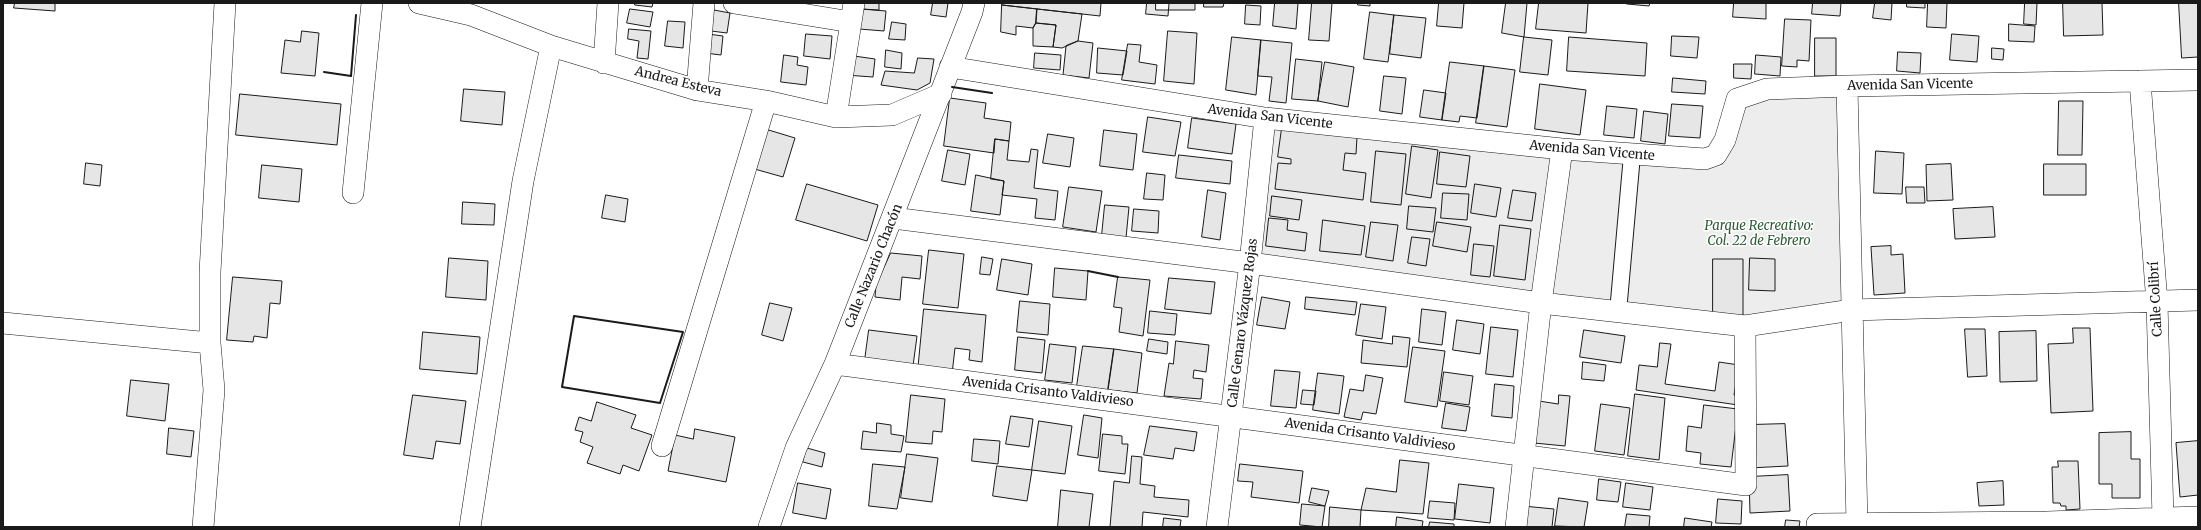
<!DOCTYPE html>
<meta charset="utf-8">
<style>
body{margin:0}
#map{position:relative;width:2201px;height:530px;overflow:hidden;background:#fff;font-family:Merriweather,serif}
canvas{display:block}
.frame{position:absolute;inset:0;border:4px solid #1a1a1a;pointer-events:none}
</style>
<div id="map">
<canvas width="2201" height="530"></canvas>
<div class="frame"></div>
</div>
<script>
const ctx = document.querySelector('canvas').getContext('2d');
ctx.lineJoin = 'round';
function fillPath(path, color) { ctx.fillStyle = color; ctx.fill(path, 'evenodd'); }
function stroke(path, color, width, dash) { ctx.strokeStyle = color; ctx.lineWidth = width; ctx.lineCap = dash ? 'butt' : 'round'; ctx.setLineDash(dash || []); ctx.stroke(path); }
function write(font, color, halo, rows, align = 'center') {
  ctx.font = font + ' Merriweather,serif'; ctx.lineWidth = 3; ctx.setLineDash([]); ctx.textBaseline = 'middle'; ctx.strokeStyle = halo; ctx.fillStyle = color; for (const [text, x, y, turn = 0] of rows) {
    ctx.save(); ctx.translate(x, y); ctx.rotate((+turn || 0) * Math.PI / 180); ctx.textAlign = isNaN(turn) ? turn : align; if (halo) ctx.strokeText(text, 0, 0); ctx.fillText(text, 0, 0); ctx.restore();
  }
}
const built = new Path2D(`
 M1847,86L1852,310L1745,326L1250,263L1265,118L1716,155L1737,99Z`);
const building = new Path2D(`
 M15,3H55V11L14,8Z
 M635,3H653L652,7L635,5Z
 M862,3H879V10L861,9Z
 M933,3H948L946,17L931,15Z
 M1002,3H1101L1100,16L1002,5Z
 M1147,3H1169L1168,16L1146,14Z
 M1156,3H1195V10H1156Z
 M1204,3H1224L1223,7H1204Z
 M1275,3H1298L1296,29L1273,26Z
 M1312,3H1332L1329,41L1309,40Z
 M1358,3H1370V6L1358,5Z
 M1439,3H1464L1462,28L1437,26Z
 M1506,3H1527L1524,37L1502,33Z
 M1539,3H1588L1586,33L1536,29Z
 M1628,3H1650L1649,6L1627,4Z
 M1734,3H1766V19L1733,17Z
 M1813,3H1841L1840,16L1812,14Z
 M1875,3H1892L1891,20L1873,18Z
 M1907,3H1925V8L1907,7Z
 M1928,3H1947L1946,28L1927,27Z
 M2025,3H2037L2036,25L2024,24Z
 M2063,3H2102L2103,35L2064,36Z
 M2179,3H2198V57L2182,58Z
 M1002,5L1037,9L1036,23L1033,28L1016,26V35L1001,32Z
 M1246,5L1261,6L1260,25L1245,24Z
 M630,9L653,12L650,27L627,23Z
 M861,9L886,11L884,31L859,29Z
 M1037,9L1082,14L1078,41L1062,48L1053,47L1056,25L1036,23Z
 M714,10L730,13L727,33L711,31Z
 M1370,12L1394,15L1388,62L1364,59Z
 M1394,15L1426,18L1421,58L1390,54Z
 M1785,19L1811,20L1809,61L1797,60V67L1782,66Z
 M668,21L685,22L683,48L665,46Z
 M892,22L906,24L905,40L889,39Z
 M1036,23L1056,25L1053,47L1033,46V28Z
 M2009,24L2035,26L2034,42L2009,41Z
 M629,29L651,31L648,59L637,58L639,41L628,39Z
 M302,31L319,33L315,76L281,73L285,40L300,42Z
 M1168,31L1197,33L1194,84L1164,81Z
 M708,34L723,36L721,55L705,53Z
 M806,34L832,36L830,59L804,56Z
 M1952,34L1979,36L1977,62L1950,60Z
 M1672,36L1699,37L1697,58L1671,56Z
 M1232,37L1261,40L1256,95L1226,90Z
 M1524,37L1552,40L1548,75L1520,72Z
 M1569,37L1647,43L1645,76L1567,71Z
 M1815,38H1836V76H1815Z
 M1261,40L1292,43L1286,103L1269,101L1272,77L1258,76Z
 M1078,41L1093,43L1089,78L1063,75L1066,46Z
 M1128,44L1141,45L1139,62L1157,65L1155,84L1122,80Z
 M1098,48L1127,51L1123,75L1097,73Z
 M1992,48L2004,49L2003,60L1992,59Z
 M886,50L902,53L901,69L885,67Z
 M1898,52L1921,53L1920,73L1897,71Z
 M1035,53L1061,55L1060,70L1034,68Z
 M784,55L798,57L797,65L808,67L806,85L781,82Z
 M847,55L875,59L873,77L845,75Z
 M1756,55L1781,57L1780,76L1755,74Z
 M918,58L934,59L930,83L917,90L881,85L885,71L914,73Z
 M1296,59L1322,62L1318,101L1292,99Z
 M1325,62L1354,67L1348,107L1318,101Z
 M1450,62L1484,66L1477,118L1460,116L1459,122L1442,120Z
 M1734,64H1752L1751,79L1734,78Z
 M1484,66L1515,70L1507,127L1476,123Z
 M1384,76L1406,78L1402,114L1380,111Z
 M1673,78L1706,81L1705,94L1672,92Z
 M1540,84L1586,90L1580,135L1535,129Z
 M464,89L505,92L502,125L461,121Z
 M1424,90L1446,93L1442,120L1420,117Z
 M240,94L341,104L337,145L236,135Z
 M950,98L986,103L984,118L1011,122L1009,141L995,139L994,153L944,146Z
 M2059,101H2083L2082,155H2058Z
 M1672,104L1703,106L1700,138L1669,136Z
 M1607,106L1637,109L1634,138L1604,135Z
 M1644,111L1668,114L1665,144L1641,141Z
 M1148,117L1181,122L1175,156L1143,152Z
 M1192,118L1236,124L1232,154L1188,148Z
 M762,128L795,138L783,177L751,168Z
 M1282,128L1357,137L1356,154L1345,153L1343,170L1366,173L1363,200L1275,189L1278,163L1291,164V159L1278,157Z
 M1104,130L1137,134L1133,170L1100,166Z
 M1048,134L1074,138L1070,167L1043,163Z
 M995,139L1009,141L1007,160L1029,162L1031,149L1038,150L1034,188L1058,191L1055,220L1035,218L1037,199L1002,195L1004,181L991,179Z
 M1412,146L1438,150L1431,198L1406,194Z
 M948,150L970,154L965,185L942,181Z
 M1376,151L1406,154L1401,205L1371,202Z
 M1876,151L1904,153L1902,194L1874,193Z
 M1440,152L1470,156L1466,187L1437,184Z
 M1179,155L1232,161L1230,184L1176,178Z
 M86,163L102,165L100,186L84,184Z
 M1951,164L1953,200L1927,201L1926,165Z
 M2044,164H2086V195H2044Z
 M262,165L302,169L299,202L259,198Z
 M1147,173L1165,175L1163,200L1144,199Z
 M976,175L1004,181L1000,215L971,211Z
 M807,184L878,205L867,241L796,220Z
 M1475,184L1501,188L1496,217L1471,213Z
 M1069,187L1102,191L1096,232L1063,227Z
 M1906,187H1924L1925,203H1907Z
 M1208,190L1226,193L1220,240L1202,237Z
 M1513,190L1536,193L1532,221L1508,218Z
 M1443,193L1469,194L1467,220L1441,218Z
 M606,195L628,199L625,222L602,218Z
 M1272,196L1302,200L1299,220L1270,216Z
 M463,202L495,204L494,225L462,224Z
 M1105,205L1129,207L1126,238L1102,235Z
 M1409,206L1436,208L1433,232L1407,229Z
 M1993,207L1995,237L1955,239L1953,209Z
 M1134,209L1159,211L1158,233L1132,231Z
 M1269,218L1288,220L1287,230L1307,233L1305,251L1266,246Z
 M1323,220L1365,226L1361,255L1320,251Z
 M1371,222L1398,225L1393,261L1366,257Z
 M1437,222L1471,227L1467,252L1433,246Z
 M1500,225L1531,229L1525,280L1494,276Z
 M1412,237L1430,239L1426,266L1408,263Z
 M1474,244L1494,246L1490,277L1471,275Z
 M1891,246V255L1903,254L1905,293L1874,295L1871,247Z
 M929,250L964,254L958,308L923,304Z
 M891,253L922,256L920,279L902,277L900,300L875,297L876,285Z
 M982,257L993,259L990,275L980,274Z
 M449,258L488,261L486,300L446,297Z
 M1750,258L1775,259V291L1749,290Z
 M1002,259L1032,264L1028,295L997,290Z
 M1713,259H1743V316H1713Z
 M1055,268L1088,271L1086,300L1053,297Z
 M233,277L282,281L280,304L270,303L267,338L254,336L253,342L227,340Z
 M1118,277L1150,280L1143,336L1119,332L1122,308L1114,307Z
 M1169,278L1215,282L1211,314L1165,309Z
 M1262,297L1290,302L1285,329L1257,325Z
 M1306,297L1357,302L1355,315L1305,309Z
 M1020,301L1050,304L1048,335L1017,332Z
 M770,303L792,308L783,341L762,335Z
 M1361,304L1386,307L1382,339L1356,335Z
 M924,309L986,315L982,362L969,360L970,350L955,348L952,374L918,371Z
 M1422,309L1446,312L1442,345L1419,342Z
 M1150,311L1177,314L1175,335L1148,333Z
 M1457,320L1484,324L1480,354L1453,350Z
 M1491,327L1518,330L1513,377L1486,374Z
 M2073,328H2090L2093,411L2051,413L2048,344L2073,343Z
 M1965,329H1985L1987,376L1968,377Z
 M869,330L917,336L913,366L865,360Z
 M1584,330L1625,336L1621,363L1580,357Z
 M2036,331L2037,381L2000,382L1999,332Z
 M423,332L480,337L477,374L420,369Z
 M1393,336L1410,338L1407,367L1361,363L1363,340L1392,344Z
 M1018,337L1045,340L1042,373L1015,370Z
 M1149,339L1168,342L1167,354L1147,351Z
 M1176,341L1209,345L1206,372L1194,370L1193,378L1203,379L1201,399L1164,396L1169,363L1173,364Z
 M1660,343L1671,344L1665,384L1715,391L1719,362L1739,365L1734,395L1739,396L1738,405L1636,390L1639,365L1657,367Z
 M1050,344L1076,347L1072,383L1045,380Z
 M1083,346L1114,349L1108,390L1077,386Z
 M1413,347L1445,351L1437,407L1405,402Z
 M1114,349L1142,353L1137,393L1108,390Z
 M1583,362L1606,365L1604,381L1582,379Z
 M1275,370L1300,372L1296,408L1271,406Z
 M1444,372L1473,376L1469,405L1440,401Z
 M1318,373L1344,376L1339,414L1313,410Z
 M1366,375L1383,378L1376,414L1363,412L1361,420L1344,417L1350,389L1363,391Z
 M131,380L169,384L165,421L127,416Z
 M1495,384L1514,386L1512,418L1492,416Z
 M1303,390L1316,391L1314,405L1301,404Z
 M1635,394L1665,398L1659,460L1628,456Z
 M413,395L466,401L460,444L436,441L433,459L404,455Z
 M911,395L945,399L942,432L933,431L932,444L906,442Z
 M1559,395L1570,396L1565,446L1534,443L1539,401L1558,404Z
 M597,402L636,415L631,428L652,435L639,471L623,465L620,474L587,463L593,447L580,442L583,432L575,430L579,417L591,421Z
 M1446,403L1470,407L1466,431L1442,428Z
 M1601,404L1630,408L1624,455L1595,451Z
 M1704,405L1738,409L1731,467L1700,464L1701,453L1686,451L1688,426L1701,428Z
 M1084,415L1102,418L1098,458L1078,455Z
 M1011,416L1033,419L1029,447L1006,444Z
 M1039,421L1072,426L1065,474L1032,470Z
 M877,423L891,425V434L904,436L901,452L861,449L863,431L876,433Z
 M1785,424L1788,466L1749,468V425Z
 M1150,426L1197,432L1194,451L1175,448L1173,459L1144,455Z
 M169,428L194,431L191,457L167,454Z
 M695,429L735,437L726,482L668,471L675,435L693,439Z
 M2131,432V459H2140V498H2112V484H2099V433Z
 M1103,434L1122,436V444H1128L1125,474L1099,471Z
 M974,439L1000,441L998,464L972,461Z
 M2198,441V495L2180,497L2176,443Z
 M807,448L825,453L822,467L803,462Z
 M907,454L938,458L932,502L901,498Z
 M1132,456L1142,457L1140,484L1155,486L1154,497L1189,500L1188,517L1143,512L1142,527H1146H1110L1114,481L1129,483Z
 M1400,460L1429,463L1423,514L1361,510L1366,488L1396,492Z
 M2058,461H2078L2080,509L2066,510V506H2061L2060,503H2053L2052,467H2058Z
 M873,464L905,467L897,509L869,506Z
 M1240,464L1303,471L1299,503L1251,497L1253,482L1238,481Z
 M997,466L1032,470L1027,501L993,496Z
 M1788,475L1790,511L1750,513L1749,477Z
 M1599,479L1621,482L1618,502L1597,500Z
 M2003,481L2004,505L1979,506L1977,483Z
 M798,483L831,489L826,519L793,513Z
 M1626,483L1653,487L1650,510L1623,507Z
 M1459,484L1494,488L1490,523L1455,519Z
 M1312,488L1329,491L1325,506L1309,502Z
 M1061,490L1093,494L1089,527H1058Z
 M1559,498L1588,502L1584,527L1555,526Z
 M1718,499L1742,501L1741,524L1716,523Z
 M1430,501L1455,503L1454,520L1428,518Z
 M1302,504L1325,506L1322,527L1300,525Z
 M1523,506L1554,509L1552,527H1521Z
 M1330,507L1361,510L1360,527H1329Z
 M1627,514L1650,516L1649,527H1625Z
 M1397,517L1423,521L1422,527H1396Z
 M1164,518L1181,520L1180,527H1163Z
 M1685,518L1712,522L1711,527H1684Z
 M1786,520L1800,521L1799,527H1785Z
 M1430,522L1454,524V527H1429Z`);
const pedestrian = new Path2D(`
 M1618,312L1632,155`);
const minor = new Path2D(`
 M419,3L471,15L551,46L697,90L766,101L836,117L892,115L941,94
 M734,3L851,22
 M604,63L608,3
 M950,67L1265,118L1562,149L1705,159L1716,155L1725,140L1737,99L1767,89L1847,86L2198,80
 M2140,81L2157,303L2163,518
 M1847,86L1857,524
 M697,90L704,3
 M836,117L854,3
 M353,193L372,3
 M893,218L1250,263L1541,303L1745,326L1852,310L2198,300
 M3,323L210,343
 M835,364L1746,485L1745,326
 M662,446L766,101
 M203,527L214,390L210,343V272L225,3
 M470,527L523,181L551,46
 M769,527L796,448L835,364L972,12L974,3
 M1217,527L1250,263L1265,118
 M1516,527L1541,303L1562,149
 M1817,527V524L2047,522L2198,517`);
const wall = new Path2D(`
 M324,72L351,76L356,15
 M952,87L992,93
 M1088,271L1118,277
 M574,316L683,332L660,403L562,387Z`);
const streetNames = [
 ["Andrea Esteva",678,82,14],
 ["Avenida San Vicente",1910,85,-1],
 ["Avenida San Vicente",1270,117,7],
 ["Avenida San Vicente",1592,151,5],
 ["Calle Nazario Chacón",874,266,-68],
 ["Calle Colibrí",2156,299,-93],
 ["Calle Genaro Vázquez Rojas",1243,323,-83],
 ["Avenida Crisanto Valdivieso",1048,392,7],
 ["Avenida Crisanto Valdivieso",1370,435,8]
];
const parkNames = [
 ["Parque Recreativo:",1759,226],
 ["Col. 22 de Febrero",1759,241]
];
fillPath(built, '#ededed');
stroke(built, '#6a6a6a', 1);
fillPath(building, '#e6e6e6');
stroke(building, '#1a1a1a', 1);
stroke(pedestrian, '#1a1a1a', 18);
stroke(minor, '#1a1a1a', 22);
stroke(pedestrian, '#fff', 16);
stroke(minor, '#fff', 21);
stroke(wall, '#1a1a1a', 2);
write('13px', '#1a1a1a', '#fff', streetNames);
write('italic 13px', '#2b5a34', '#fff', parkNames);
</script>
